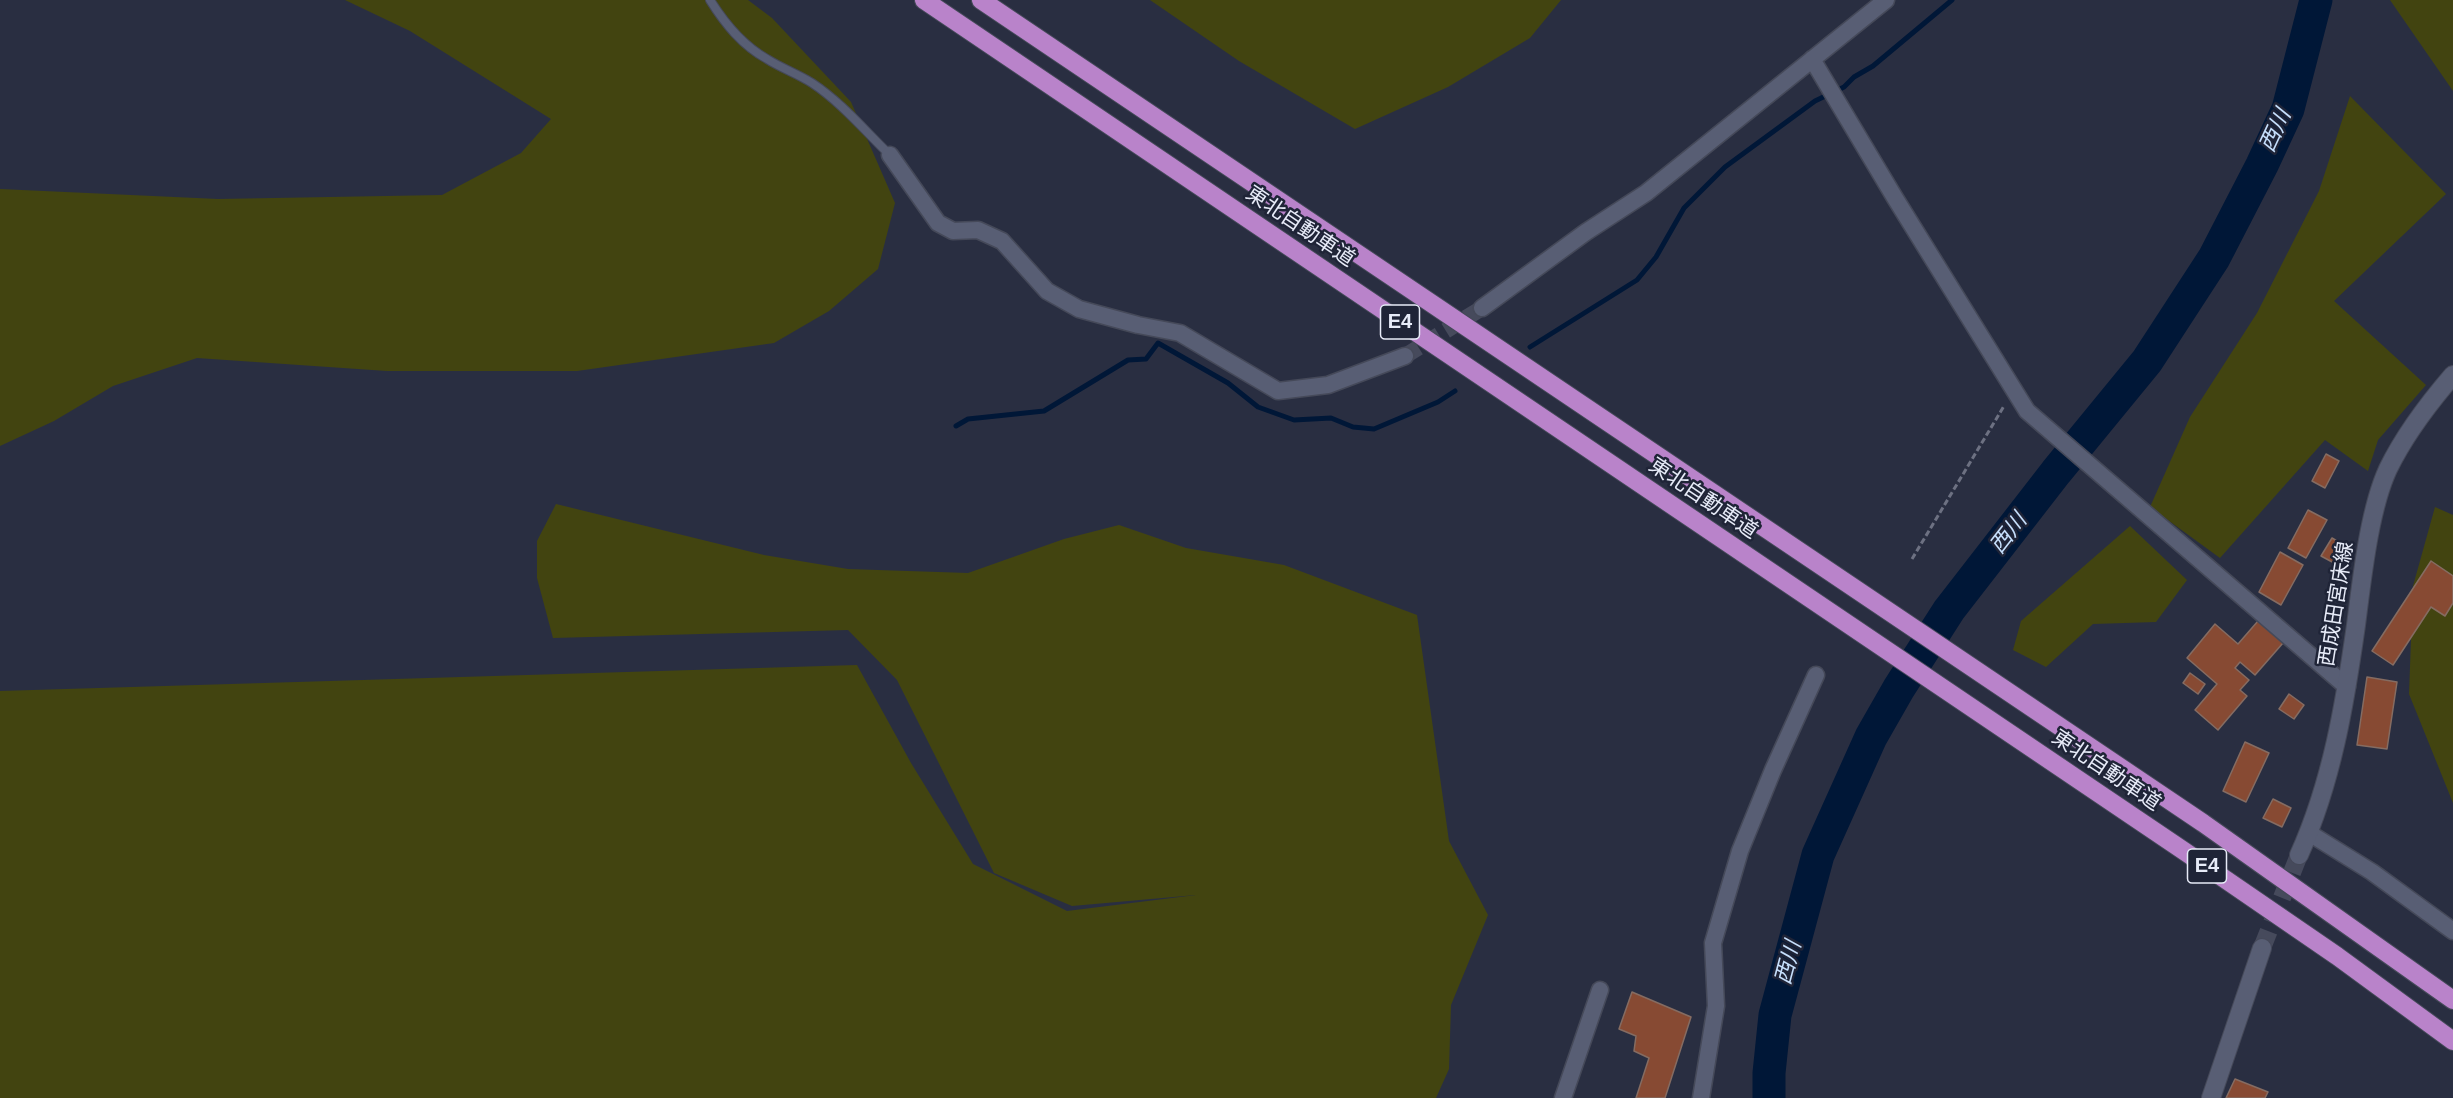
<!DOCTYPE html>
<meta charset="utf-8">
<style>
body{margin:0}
canvas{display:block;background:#292e41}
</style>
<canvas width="2453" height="1098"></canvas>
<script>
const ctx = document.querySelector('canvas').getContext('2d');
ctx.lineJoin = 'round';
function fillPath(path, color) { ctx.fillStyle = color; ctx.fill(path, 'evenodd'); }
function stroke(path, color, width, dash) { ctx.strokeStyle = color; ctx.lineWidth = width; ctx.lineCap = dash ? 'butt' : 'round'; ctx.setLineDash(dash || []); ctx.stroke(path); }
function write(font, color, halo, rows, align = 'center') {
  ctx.font = font + ' Arial,"Noto Sans JP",sans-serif'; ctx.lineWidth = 5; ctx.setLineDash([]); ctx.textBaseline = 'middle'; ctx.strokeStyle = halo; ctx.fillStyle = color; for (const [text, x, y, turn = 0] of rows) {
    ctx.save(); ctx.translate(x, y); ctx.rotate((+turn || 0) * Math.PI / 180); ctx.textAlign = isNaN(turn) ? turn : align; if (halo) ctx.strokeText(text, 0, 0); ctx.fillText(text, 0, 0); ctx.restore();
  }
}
const green = new Path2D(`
 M345,0H748L772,18L851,102L895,203L878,269L829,311L774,343L577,371H387L197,358L113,386L54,421L0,446V189L218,199L442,195L521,153L551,119L410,31Z
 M1150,0H1561L1530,38L1448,87L1355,129L1239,61Z
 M2390,0H2453V91Z
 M2350,96L2446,194L2334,301L2426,385L2378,440L2368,471L2325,440L2220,558L2150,507L2190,417L2257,313L2319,191Z
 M556,504L764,555L848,569L968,573L1064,539L1119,525L1186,548L1284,565L1417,615L1449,841L1488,915L1451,1005L1449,1069L1436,1098H0V691L857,665L911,763L973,864L1067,911L1196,895L1072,906L994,873L897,680L848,630L553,638L537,578V541Z
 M2435,507L2453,515V803L2409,694L2413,586Z
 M2130,526L2187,580L2156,622L2093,624L2046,667L2013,650L2021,621Z`);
const stream = new Path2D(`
 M1530,347L1637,280L1656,257L1684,208L1725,167L1815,101L1844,87L1854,77L1873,66L1952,0
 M956,426L968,419L1044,411L1128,360L1146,359L1158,343L1228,383L1258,407L1294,420L1331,418L1353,427L1374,429L1438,402L1455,391`);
const river = new Path2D(`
 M1769,1098V1073L1775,1015L1818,855L1871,737L1899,688L1949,610L2056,472L2147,361L2214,258L2262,165L2288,109L2316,0`);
const building = new Path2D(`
 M2326,454L2339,461L2325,488L2312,481Z
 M2308,510L2327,520L2306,558L2288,548Z
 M2332,538L2344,545L2334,563L2321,556Z
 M2280,552L2303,565L2281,605L2259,592Z
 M2431,561L2453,576V603L2445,616L2431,607L2393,665L2372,651Z
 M2258,621L2283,643L2255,675L2240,662L2235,668L2249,680L2240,690L2247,696L2218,730L2195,710L2217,684L2187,658L2215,624L2238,644Z
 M2190,673L2205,684L2198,694L2183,683Z
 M2367,677L2397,682L2387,749L2357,745Z
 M2289,694L2304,705L2294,719L2279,709Z
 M2245,742L2269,753L2246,802L2223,791Z
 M2273,799L2291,808L2282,827L2263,818Z
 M1632,992L1691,1017L1665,1098H1636L1649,1058L1634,1051L1636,1036L1619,1029Z
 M2235,1079L2268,1092L2265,1098H2226Z`);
const minorTunnel = new Path2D(`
 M1405,356L1482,308`);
const secondaryTunnel = new Path2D(`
 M2262,948L2299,855`);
const path = new Path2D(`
 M1912,559L2004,406`);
const service = new Path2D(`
 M710,0C725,24 742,45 767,59C781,68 798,74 812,83C841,102 865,131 890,155`);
const minor = new Path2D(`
 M1812,59L1895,198L2027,411L2347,687
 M890,155L938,223L953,231L978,230L1002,241L1047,291L1079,309L1138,325L1180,333L1278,391L1328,385L1405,356
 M1482,308L1586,232L1646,193L1886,0
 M2309,833L2372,872L2453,931
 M1563,1098L1600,990
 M1701,1098L1716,1006L1713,943L1740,851L1773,770L1816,675`);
const secondary = new Path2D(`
 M2299,855C2332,782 2345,703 2356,625C2362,579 2369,510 2388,469C2405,434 2428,404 2453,375
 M2211,1098L2262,948`);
const motorway = new Path2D(`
 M924,0L2184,851L2337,956L2453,1041
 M981,0L2203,823L2453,1000`);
const shields = [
 [1400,322,39],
 [2207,866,39]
];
const shieldNames = [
 ["E4",1400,322],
 ["E4",2207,866]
];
const streetNames = [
 ["東北自動車道",1300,227,34],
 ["東北自動車道",1703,499,34],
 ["西成田宮床線",2337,604,-81],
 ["東北自動車道",2106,771,34]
];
const waterNames = [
 ["西川",2276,131,-65],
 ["西川",2009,534,-52],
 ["西川",1789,963,-75]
];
fillPath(green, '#424410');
stroke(stream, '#001737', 5);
stroke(river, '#001737', 33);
fillPath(building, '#874a33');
stroke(building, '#856c62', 1.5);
stroke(minorTunnel, '#464a5c', 16, [16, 8]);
stroke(secondaryTunnel, '#464a5c', 18, [18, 9]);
stroke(service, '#454959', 10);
stroke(minor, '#454959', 19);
stroke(secondary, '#454959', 20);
stroke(motorway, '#454959', 20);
stroke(path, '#6d7182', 3, [6, 3]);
stroke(service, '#585e74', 8);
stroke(minor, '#585e74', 16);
stroke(secondary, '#585e74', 18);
stroke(motorway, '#b983ca', 18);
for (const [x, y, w] of shields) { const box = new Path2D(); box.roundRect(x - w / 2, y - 17, w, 34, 4.5); ctx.fillStyle = '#1f2437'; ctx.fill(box); stroke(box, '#e7ebf8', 1.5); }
write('bold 20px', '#e7ebf8', null, shieldNames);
write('21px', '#e7ebf8', '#1f2437', streetNames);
write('italic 22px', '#c7e0fd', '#1f2437', waterNames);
</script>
